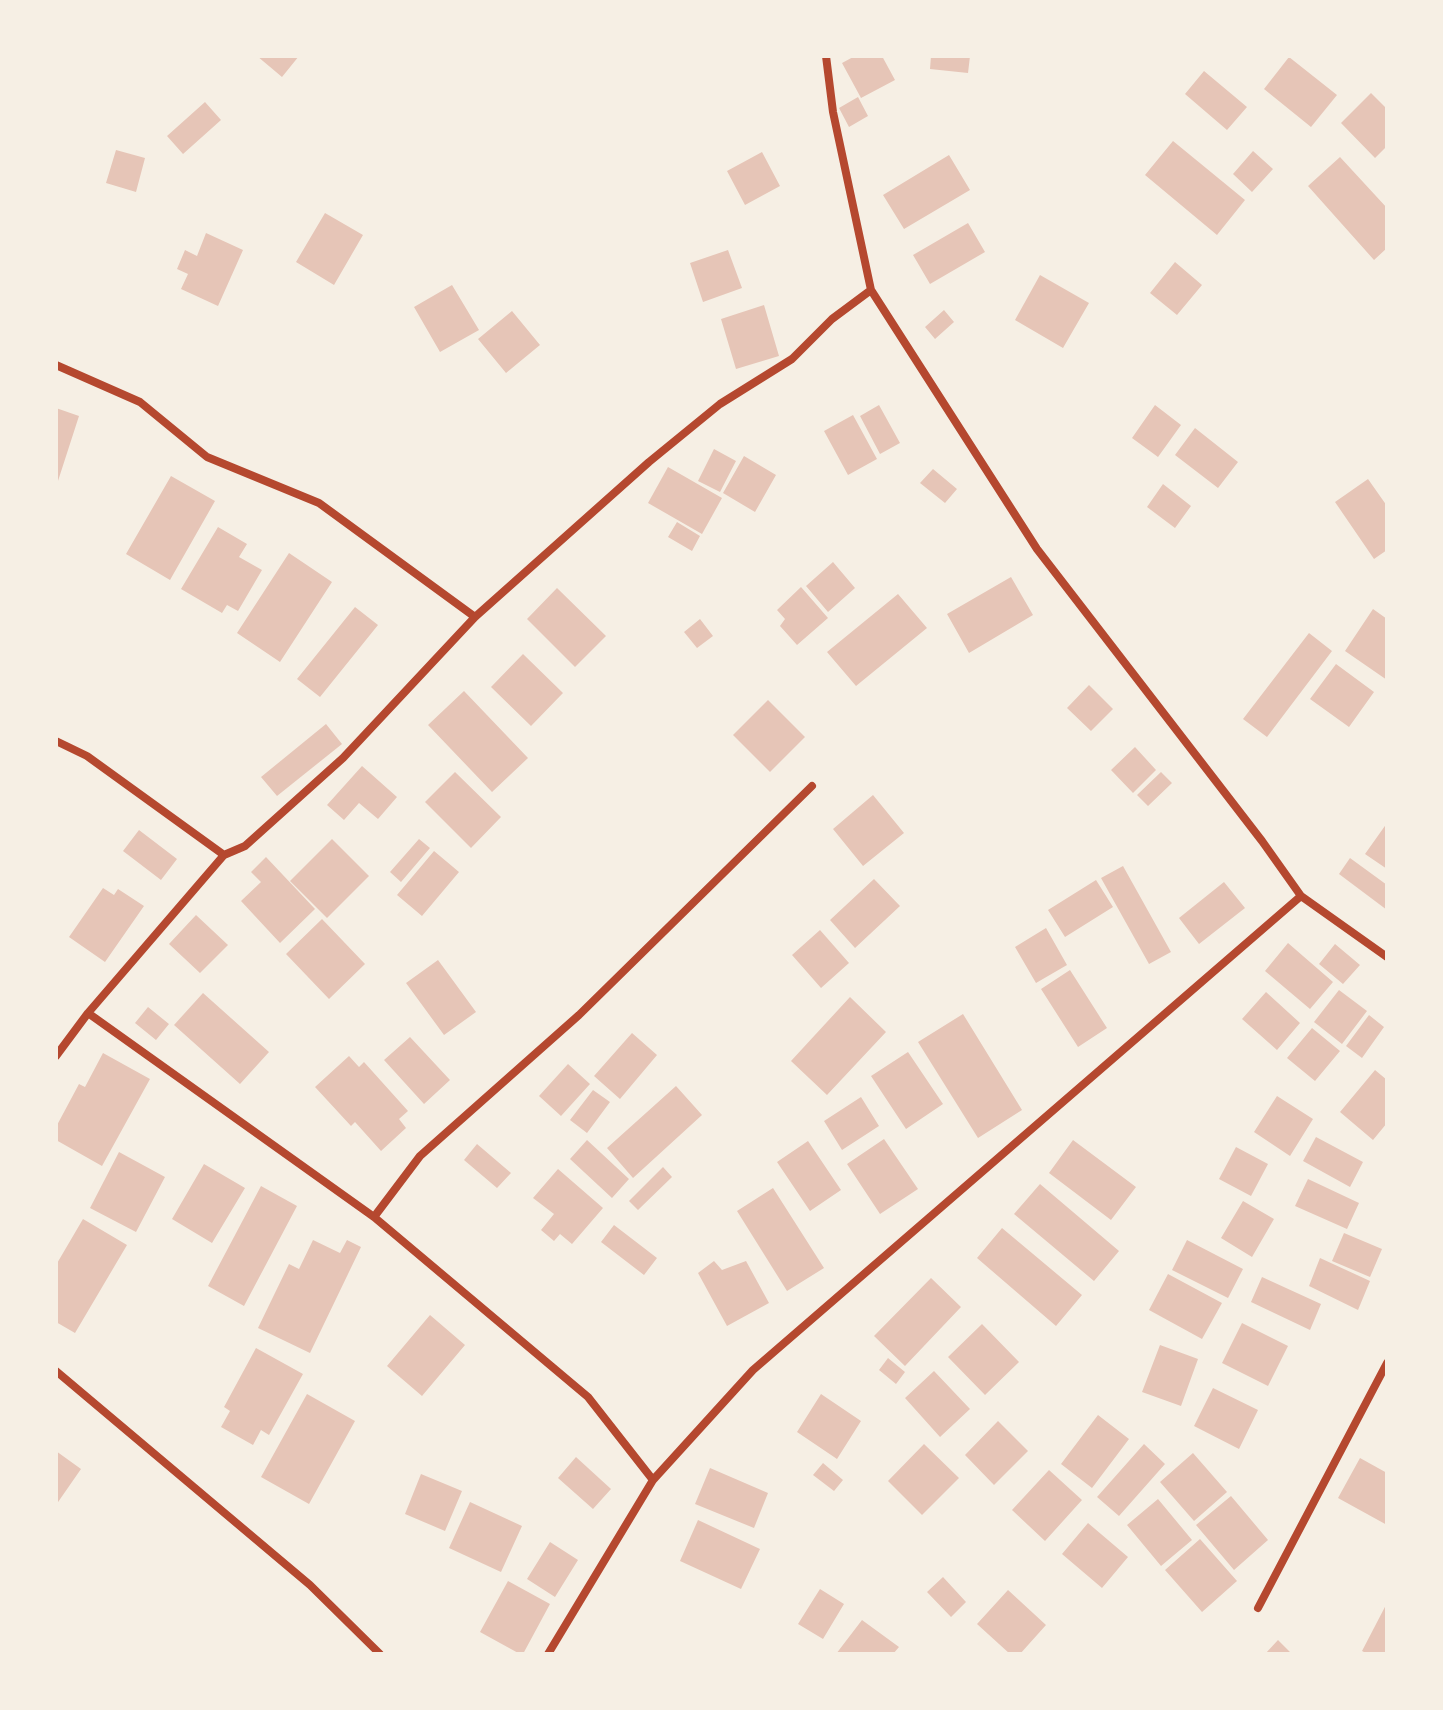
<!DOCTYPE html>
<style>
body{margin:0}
#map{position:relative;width:1443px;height:1710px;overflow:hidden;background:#f6efe4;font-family:Figtree,sans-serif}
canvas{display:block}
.frame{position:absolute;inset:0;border:58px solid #f6efe4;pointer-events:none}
</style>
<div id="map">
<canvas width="1443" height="1710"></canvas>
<div class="frame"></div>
</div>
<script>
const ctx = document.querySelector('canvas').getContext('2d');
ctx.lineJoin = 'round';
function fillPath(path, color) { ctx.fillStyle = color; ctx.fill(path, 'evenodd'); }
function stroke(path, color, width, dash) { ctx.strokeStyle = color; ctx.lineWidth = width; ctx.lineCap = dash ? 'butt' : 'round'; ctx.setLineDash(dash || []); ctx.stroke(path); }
const building = new Path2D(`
 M257,56H299L282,77Z
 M855,56H882L895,80L861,98L842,63Z
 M931,56H970L968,73L930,69Z
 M1289,57L1337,95L1311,127L1264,89Z
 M1204,71L1247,107L1227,130L1185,94Z
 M1371,93L1387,109V146L1375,158L1341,123Z
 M858,97L868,116L849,127L839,108Z
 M205,102L221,120L183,154L167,136Z
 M1173,141L1245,200L1217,235L1145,175Z
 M116,150L145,158L136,192L106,183Z
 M1253,151L1273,169L1252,192L1233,174Z
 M762,152L780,186L745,205L727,171Z
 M949,155L970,190L904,229L883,195Z
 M1340,157L1387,208V248L1374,260L1308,186Z
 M325,213L363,235L334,285L296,262Z
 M968,223L985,252L930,284L913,255Z
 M206,233L243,250L218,306L181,289L188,274L177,269L185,250L197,256Z
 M728,250L742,288L703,302L690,263Z
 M1175,262L1202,285L1177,315L1150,293Z
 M1040,275L1089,303L1063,348L1015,320Z
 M452,285L479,330L440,352L414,307Z
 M764,305L779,356L736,369L721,319Z
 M944,310L954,322L935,339L925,327Z
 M512,311L540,345L506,373L478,339Z
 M879,405L900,443L880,454L860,416Z
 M1155,405L1181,425L1158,457L1132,438Z
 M56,408L79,416L57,484H56Z
 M853,415L877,459L848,475L824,431Z
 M1195,428L1238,462L1218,488L1175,455Z
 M714,449L736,461L720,492L698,481Z
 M744,456L776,475L755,512L723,493Z
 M668,467L722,498L702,534L648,503Z
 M933,469L957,489L945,503L920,483Z
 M171,476L215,501L170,580L126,554Z
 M1368,479L1387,506V550L1374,559L1335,502Z
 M1163,484L1191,506L1175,528L1147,507Z
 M677,522L700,536L692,551L668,537Z
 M218,527L247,544L239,557L262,570L238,611L227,605L222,613L181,589Z
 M289,553L332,582L280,662L237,633Z
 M833,562L855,588L828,612L806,586Z
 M1011,577L1033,615L969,653L947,614Z
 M801,587L828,618L797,645L780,626L785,619L777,610Z
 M557,588L606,636L575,667L527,619Z
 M898,594L927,628L856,686L827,652Z
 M355,607L378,625L320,697L297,679Z
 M1373,609L1387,619V680L1345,651Z
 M700,619L713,636L697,648L684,632Z
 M1309,633L1332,651L1267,737L1243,719Z
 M523,654L563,693L531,726L491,687Z
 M1336,664L1374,692L1349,727L1310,699Z
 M1089,685L1113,709L1091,731L1067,708Z
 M464,691L528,758L492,792L428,725Z
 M768,700L805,737L770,772L733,735Z
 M326,724L342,744L277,796L261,777Z
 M1135,747L1156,770L1133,793L1111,770Z
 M362,766L397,797L378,819L359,803L344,820L327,805Z
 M455,772L501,817L471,848L425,802Z
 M1161,772L1172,783L1148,806L1137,795Z
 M873,795L904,833L863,866L833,829Z
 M1387,823V869L1365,854Z
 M139,830L177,859L161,880L123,851Z
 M332,839L369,876L327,918L290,881Z
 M419,839L430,848L401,882L390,872Z
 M434,851L459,872L422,916L397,895Z
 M266,857L315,909L280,943L241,901L261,882L251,872Z
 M1350,858L1387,885V910L1339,874Z
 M1123,866L1171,952L1149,964L1101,878Z
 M874,879L900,906L855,948L830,920Z
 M1096,880L1113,907L1065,937L1048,910Z
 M1224,882L1245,908L1199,944L1179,918Z
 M103,888L114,895L118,889L144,906L105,962L69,937Z
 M196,915L228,945L200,973L169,944Z
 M322,919L365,964L329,999L286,954Z
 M1046,928L1067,965L1036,983L1015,947Z
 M820,930L849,963L821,988L792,955Z
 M1288,943L1333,982L1310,1009L1265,971Z
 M1335,944L1360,965L1343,984L1319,964Z
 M438,960L476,1012L444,1035L406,983Z
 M1070,970L1107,1028L1078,1047L1041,989Z
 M1339,990L1367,1011L1342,1044L1314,1022Z
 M1266,992L1300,1023L1277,1050L1242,1019Z
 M203,993L269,1052L240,1084L174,1025Z
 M850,997L886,1032L827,1095L791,1061Z
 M148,1007L169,1024L156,1040L135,1023Z
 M963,1014L1022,1110L978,1138L918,1042Z
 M1369,1015L1384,1027L1362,1058L1346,1046Z
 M1312,1028L1340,1051L1315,1081L1287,1058Z
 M632,1033L657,1055L620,1099L594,1076Z
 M410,1037L450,1080L424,1104L384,1060Z
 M908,1052L943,1104L906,1129L871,1076Z
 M103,1053L150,1079L102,1166L56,1140V1127L79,1084L85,1087Z
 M349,1056L359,1067L364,1062L408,1111L399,1119L406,1128L381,1151L355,1122L351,1126L315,1087Z
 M568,1064L590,1084L561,1116L539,1096Z
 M1375,1070L1387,1080V1123L1373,1140L1340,1112Z
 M676,1086L702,1115L633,1178L607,1148Z
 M593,1090L610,1102L587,1133L570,1120Z
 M1277,1096L1313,1119L1290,1156L1254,1132Z
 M861,1097L879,1126L842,1150L824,1121Z
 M1316,1137L1363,1162L1350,1187L1303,1161Z
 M884,1139L918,1189L880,1214L847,1164Z
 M587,1140L629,1179L612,1198L570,1159Z
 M1073,1140L1136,1187L1111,1220L1049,1173Z
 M808,1141L841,1190L810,1211L777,1162Z
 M477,1144L511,1173L497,1188L464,1160Z
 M1236,1147L1268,1164L1251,1196L1219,1179Z
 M119,1152L165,1177L136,1232L90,1208Z
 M204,1164L245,1188L212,1243L172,1219Z
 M663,1167L672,1177L638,1210L629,1201Z
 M558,1169L603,1208L572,1244L560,1234L554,1241L541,1230L554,1214L533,1198Z
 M1308,1179L1359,1203L1347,1229L1295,1206Z
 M1040,1184L1119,1251L1094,1281L1014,1214Z
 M261,1186L297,1206L244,1306L208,1286Z
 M773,1188L824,1268L787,1291L737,1211Z
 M1243,1201L1274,1219L1252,1257L1221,1238Z
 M83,1219L127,1245L75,1333L56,1322V1265Z
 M614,1225L657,1258L644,1275L601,1242Z
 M1002,1228L1082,1295L1056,1326L977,1258Z
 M1344,1233L1382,1249L1370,1277L1332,1261Z
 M313,1240L340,1253L347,1240L361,1247L310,1353L258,1328L289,1264L299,1269Z
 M1187,1240L1243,1269L1228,1298L1172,1270Z
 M1320,1258L1370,1281L1358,1310L1309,1286Z
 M714,1261L722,1270L746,1261L769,1303L727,1326L698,1273Z
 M1168,1274L1222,1303L1202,1339L1149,1310Z
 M1262,1277L1321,1304L1310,1330L1251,1302Z
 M931,1278L961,1307L905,1366L874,1336Z
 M430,1315L465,1345L422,1396L387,1366Z
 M1242,1323L1288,1346L1268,1386L1222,1363Z
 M982,1324L1019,1362L985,1395L948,1357Z
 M1160,1345L1198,1359L1181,1406L1142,1392Z
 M256,1348L303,1374L269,1435L261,1430L253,1445L221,1427L230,1411L224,1407Z
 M888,1358L905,1372L896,1384L879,1370Z
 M934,1371L970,1409L940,1437L905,1398Z
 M1213,1388L1258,1410L1239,1449L1194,1426Z
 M307,1394L355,1421L309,1504L261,1477Z
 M821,1394L861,1421L837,1459L797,1432Z
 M1098,1415L1129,1439L1092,1488L1061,1464Z
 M998,1421L1028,1451L994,1485L965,1455Z
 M924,1444L959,1478L922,1515L888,1481Z
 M1144,1444L1165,1464L1119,1516L1097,1497Z
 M56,1451L81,1469L56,1505Z
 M1193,1453L1227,1492L1194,1521L1160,1482Z
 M576,1457L611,1489L593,1509L558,1478Z
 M1360,1458L1387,1473V1525L1338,1498Z
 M823,1463L843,1480L834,1491L813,1475Z
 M710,1468L768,1493L754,1528L695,1504Z
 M1049,1470L1082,1500L1045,1541L1012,1510Z
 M421,1474L462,1491L445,1531L405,1514Z
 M1231,1496L1268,1540L1234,1570L1196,1525Z
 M1158,1499L1192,1540L1161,1566L1127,1525Z
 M470,1502L522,1526L501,1572L449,1548Z
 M698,1520L760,1549L741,1589L680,1561Z
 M1088,1523L1128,1557L1102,1588L1062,1554Z
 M1200,1539L1237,1581L1202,1612L1165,1570Z
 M550,1542L578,1560L555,1597L527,1579Z
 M943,1577L966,1602L951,1617L927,1592Z
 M508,1581L550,1604L523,1654H520L480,1632Z
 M820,1589L844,1604L823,1639L798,1624Z
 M1008,1590L1046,1625L1020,1654H1010L977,1624Z
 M1387,1603V1654H1368L1362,1651Z
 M862,1620L899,1647L893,1654H836Z
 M1278,1640L1292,1654H1265Z`);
const minor = new Path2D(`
 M826,56L833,112L871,290L1037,549L1262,841L1301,896L1387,957
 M56,365L140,402L207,457L319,503L475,617
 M56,741L87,756L224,855
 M88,1013L374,1217L588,1397L653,1480
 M56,1056L88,1013L224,855L245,846L343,758L475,617L649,462L720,404L792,359L832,319L871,290
 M374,1217L420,1156L579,1015L812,786
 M56,1371L310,1585L380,1654
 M1258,1608L1387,1363
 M548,1654L653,1480L753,1370L1301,896`);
fillPath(building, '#e6c5b7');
stroke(minor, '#b5482f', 8);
</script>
